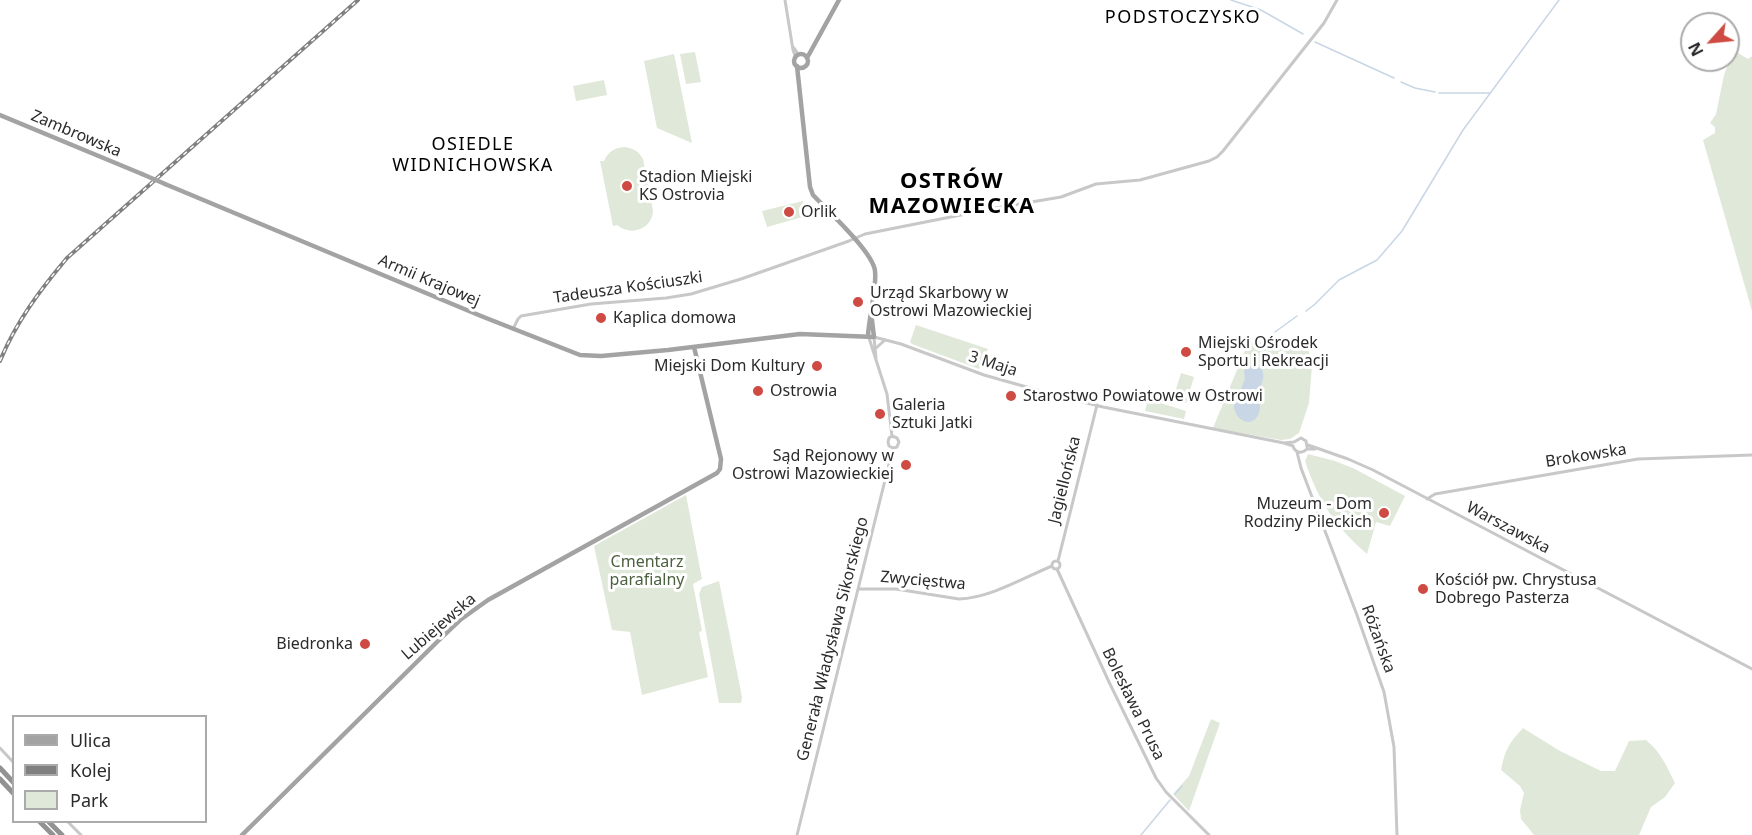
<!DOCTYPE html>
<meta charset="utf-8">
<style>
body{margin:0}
#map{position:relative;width:1752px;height:835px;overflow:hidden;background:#fff;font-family:"Noto Sans",sans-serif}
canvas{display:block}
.legend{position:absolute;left:12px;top:715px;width:195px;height:108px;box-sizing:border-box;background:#fff;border:2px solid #aaa;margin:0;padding:8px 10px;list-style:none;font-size:18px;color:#2b2b2b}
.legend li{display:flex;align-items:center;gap:12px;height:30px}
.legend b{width:30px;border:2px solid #aaa}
.north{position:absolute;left:1680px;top:12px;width:60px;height:60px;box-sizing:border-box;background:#fff;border:2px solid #aaa;border-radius:50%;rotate:243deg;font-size:16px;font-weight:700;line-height:24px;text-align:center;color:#2b2b2b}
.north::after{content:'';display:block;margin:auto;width:21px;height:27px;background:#ce4a42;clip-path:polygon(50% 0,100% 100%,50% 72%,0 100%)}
</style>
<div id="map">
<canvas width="1752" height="835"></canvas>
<ul class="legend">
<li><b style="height:8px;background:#a3a3a3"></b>Ulica</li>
<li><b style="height:8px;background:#808080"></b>Kolej</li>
<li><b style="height:16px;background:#e0e8da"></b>Park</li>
</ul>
<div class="north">N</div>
</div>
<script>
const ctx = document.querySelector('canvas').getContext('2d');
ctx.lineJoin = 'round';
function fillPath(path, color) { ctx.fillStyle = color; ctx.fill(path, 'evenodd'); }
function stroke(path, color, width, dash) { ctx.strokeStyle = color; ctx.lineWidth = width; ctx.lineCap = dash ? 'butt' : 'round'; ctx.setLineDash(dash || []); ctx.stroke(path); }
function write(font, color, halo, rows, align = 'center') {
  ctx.font = font + ' "Noto Sans",sans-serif'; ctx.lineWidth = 6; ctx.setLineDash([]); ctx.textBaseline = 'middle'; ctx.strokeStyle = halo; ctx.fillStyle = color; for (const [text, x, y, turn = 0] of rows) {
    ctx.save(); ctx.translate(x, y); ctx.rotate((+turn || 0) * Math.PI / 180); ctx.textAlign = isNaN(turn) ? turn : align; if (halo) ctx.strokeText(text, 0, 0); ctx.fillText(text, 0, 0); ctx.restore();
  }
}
const green = new Path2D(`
 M1733,50L1748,59L1752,56V311L1703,140L1715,133V127L1710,123L1716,114L1724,75Z
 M695,52L701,82L686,84L680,54Z
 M674,54L692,143L657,128L644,61Z
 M604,80L607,95L576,101L573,86Z
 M624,147C633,148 639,151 643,159L653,211C652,229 631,237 617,225L613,226L600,161H604C608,152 614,148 624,147Z
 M803,201L806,216L767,227L762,211Z
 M916,325L988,349L979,369L912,344L910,342Z
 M1249,341L1307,344L1312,366L1309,403L1299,433L1290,439L1281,440L1213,428Z
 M1181,373L1194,377L1186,403L1173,399Z
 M1148,399L1186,411L1184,419L1145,411Z
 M1308,454L1335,461L1355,469L1405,496L1390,526L1376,522L1367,554C1336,527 1319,502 1306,464L1305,461Z
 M686,495L702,579L693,584L702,631L699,632L708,677L642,695L630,632L612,630L594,546Z
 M719,581L742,697L741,703H719L699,594L702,587Z
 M1211,719L1220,723L1189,811L1173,794L1189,776Z
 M1523,728L1560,751L1601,771H1615L1629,741L1646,740C1661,752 1667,767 1675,783L1665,797L1651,807L1639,835H1534L1521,819L1520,810L1524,793L1520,786L1501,770C1505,750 1509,743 1523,728Z`);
const water = new Path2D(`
 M1248,366L1255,368L1261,367C1266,379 1262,379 1260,389C1258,399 1263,408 1257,417C1248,429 1234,417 1234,406L1245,379L1244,371Z`);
const stream = new Path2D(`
 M1231,0L1261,10L1303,34
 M1315,42L1394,78
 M1401,82L1415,88L1435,92
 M1439,93H1489
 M1306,311L1314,305L1339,280L1377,260L1402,231L1463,130L1559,0
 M1275,332L1297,316
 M1175,794L1182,786
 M1141,835L1170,800`);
const minor = new Path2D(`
 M785,0L793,50L796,58
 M794,48L799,55
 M513,329L518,319L521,316L591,304L666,298L691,294L741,279L849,241L865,234L996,208L1061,197L1096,184L1140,180L1209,161L1217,157L1223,151L1324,23L1337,0
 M869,338L887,394L892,436
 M875,349L885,340
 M876,358L874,337L901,344L984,375L1055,395L1103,407L1284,443L1293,446C1295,453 1302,454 1307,449H1315
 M892,436L897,438L899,442L897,447L893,448
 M892,436L889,438L888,442L889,446L893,448
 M1284,443L1294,442L1301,438L1306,441L1307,447
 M1308,445L1348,459L1373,470L1752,669
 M1297,452L1301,468L1357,615L1384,692L1394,747L1397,835
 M1427,499L1435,494L1638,459L1752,455
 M1052 565a4 4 0 1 1 8 0a4 4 0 1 1-8 0Z
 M1058,561L1097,405
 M1057,569L1109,682L1156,778L1166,792L1209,835
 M860,589H896L959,599C990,598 1023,578 1052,566
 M0,748L14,763
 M68,822L81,835
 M797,835L893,448`);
const major = new Path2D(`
 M794 61a7 7 0 1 1 14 0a7 7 0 1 1-14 0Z
 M807,58L839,0
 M797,66L810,187L813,195C827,210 873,252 875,271C877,289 869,316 868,336
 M0,115L142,174
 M165,184L481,316L580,355L601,356L668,350L800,334L874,337L871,312
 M242,835L438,641L460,620L488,600L717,473L720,469L721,459L694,347`);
const highway = new Path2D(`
 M0,768L14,783
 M0,779L14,794
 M40,822L53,835
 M49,822L62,835`);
const rail = new Path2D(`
 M0,361C16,322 40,290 67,258L358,0`);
const majorBridge = new Path2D(`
 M142,174L165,184`);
const markers = [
 [627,186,6,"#ce4a42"],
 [789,212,6,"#ce4a42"],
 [858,302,6,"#ce4a42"],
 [601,318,6,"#ce4a42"],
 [1186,352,6,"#ce4a42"],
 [817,366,6,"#ce4a42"],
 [758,391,6,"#ce4a42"],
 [1011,396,6,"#ce4a42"],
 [880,414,6,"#ce4a42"],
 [906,465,6,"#ce4a42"],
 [1384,513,6,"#ce4a42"],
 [1423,589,6,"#ce4a42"],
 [365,644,6,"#ce4a42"]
];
const streetNames = [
 ["Zambrowska",76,134,23],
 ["Armii Krajowej",429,281,23],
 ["Tadeusza Kościuszki",628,288,-8],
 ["3 Maja",993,364,18],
 ["Brokowska",1586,456,-9],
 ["Jagiellońska",1065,480,-76],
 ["Warszawska",1508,528,28],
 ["Zwycięstwa",923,581,5],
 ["Lubiejewska",439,627,-41],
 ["Generała Władysława Sikorskiego",833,639,-76],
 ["Różańska",1378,639,70],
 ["Bolesława Prusa",1133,704,64]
];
const poiNames = [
 ["Stadion Miejski",639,177],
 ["KS Ostrovia",639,195],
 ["Orlik",801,212],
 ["Urząd Skarbowy w",870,293],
 ["Ostrowi Mazowieckiej",870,311],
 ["Kaplica domowa",613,318],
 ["Miejski Ośrodek",1198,343],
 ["Sportu i Rekreacji",1198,361],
 ["Miejski Dom Kultury",805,366,"right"],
 ["Ostrowia",770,391],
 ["Starostwo Powiatowe w Ostrowi",1023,396],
 ["Galeria",892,405],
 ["Sztuki Jatki",892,423],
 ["Sąd Rejonowy w",894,456,"right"],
 ["Ostrowi Mazowieckiej",894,474,"right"],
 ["Muzeum - Dom",1372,504,"right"],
 ["Rodziny Pileckich",1372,522,"right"],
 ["Kościół pw. Chrystusa",1435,580],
 ["Dobrego Pasterza",1435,598],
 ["Biedronka",353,644,"right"]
];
const parkNames = [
 ["Cmentarz",647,562],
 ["parafialny",647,580]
];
const neighbourhoodNames = [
 ["PODSTOCZYSKO",1183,18],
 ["OSIEDLE",473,145],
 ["WIDNICHOWSKA",473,166]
];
const districtNames = [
 ["OSTRÓW",952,182],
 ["MAZOWIECKA",952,207]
];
fillPath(green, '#e0e8da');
fillPath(water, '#c8d6e5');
stroke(stream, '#c8d6e5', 1.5);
stroke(minor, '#c8c8c8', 3);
stroke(major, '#a3a3a3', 4.5);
stroke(highway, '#929292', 5);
stroke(rail, '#808080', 4);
stroke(rail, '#fff', 1.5, [4.5]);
stroke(majorBridge, '#a3a3a3', 4.5);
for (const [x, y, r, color] of markers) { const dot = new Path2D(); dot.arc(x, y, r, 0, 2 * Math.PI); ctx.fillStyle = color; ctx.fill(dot); stroke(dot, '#fff', 2); }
write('16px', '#2b2b2b', '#fff', streetNames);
write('16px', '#2b2b2b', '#fff', poiNames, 'left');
write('16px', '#4b613f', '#fff', parkNames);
ctx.letterSpacing = '1.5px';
write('18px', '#000', '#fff', neighbourhoodNames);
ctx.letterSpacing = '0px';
ctx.letterSpacing = '1.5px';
write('bold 22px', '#000', '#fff', districtNames);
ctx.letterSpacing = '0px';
</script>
